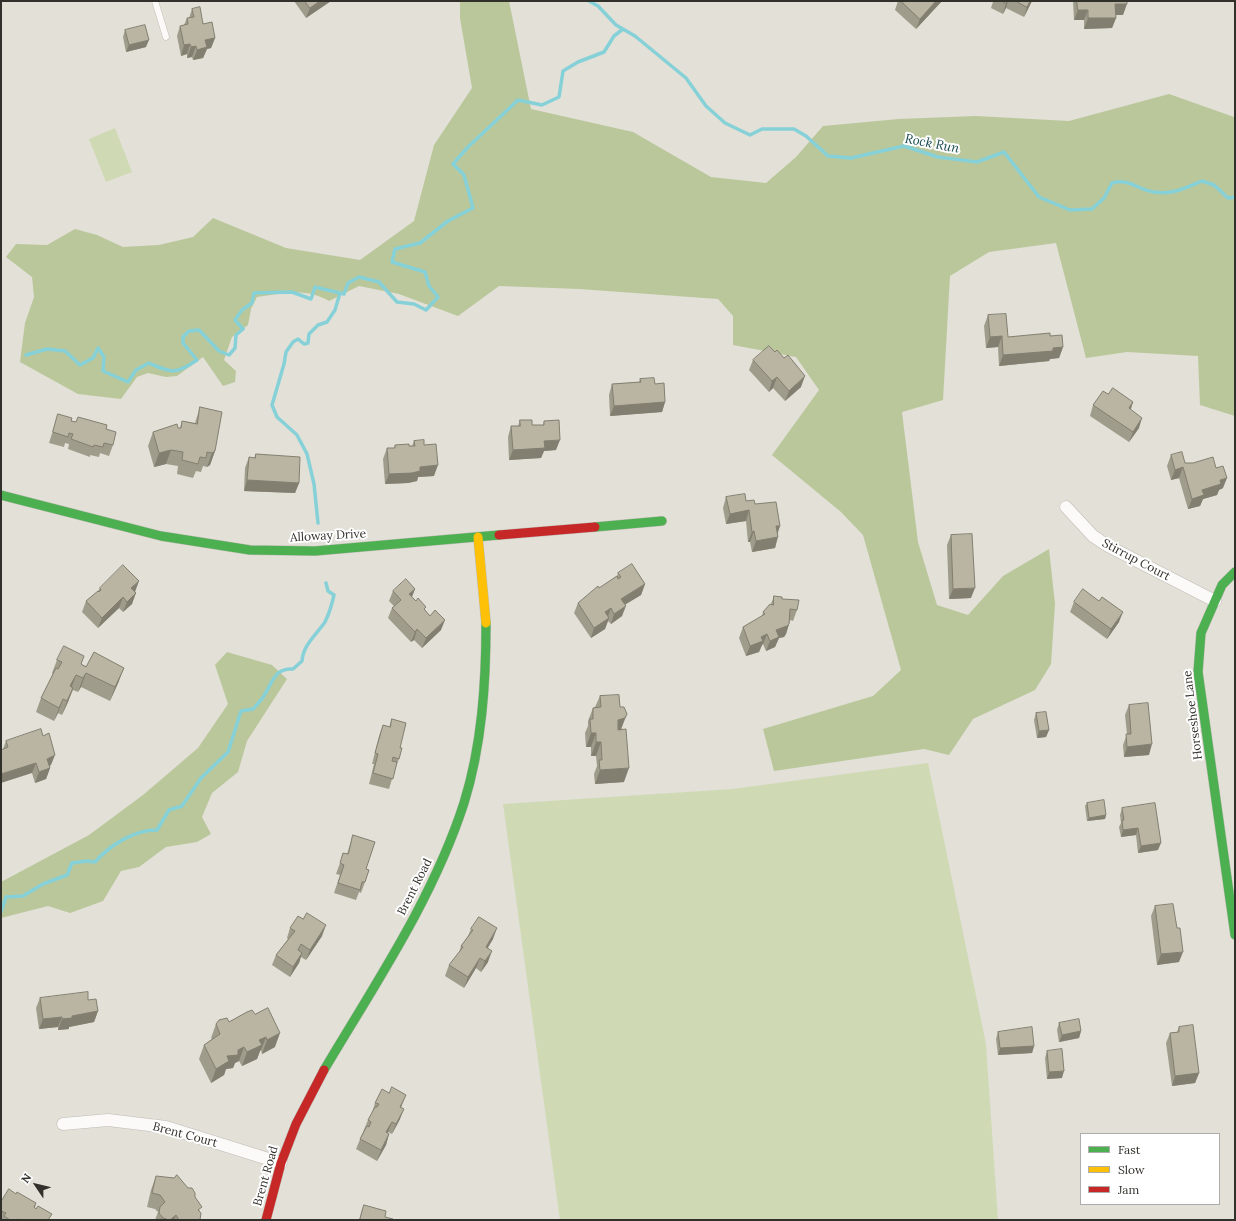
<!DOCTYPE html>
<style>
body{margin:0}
#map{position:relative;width:1236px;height:1221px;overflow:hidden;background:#e2e0d7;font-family:Lora,serif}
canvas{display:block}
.frame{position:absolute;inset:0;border:2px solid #32302a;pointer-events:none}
.legend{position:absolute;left:1080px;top:1133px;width:140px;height:72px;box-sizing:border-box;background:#fff;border:1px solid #adacaa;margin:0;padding:5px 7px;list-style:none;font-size:12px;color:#32302a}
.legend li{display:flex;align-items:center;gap:8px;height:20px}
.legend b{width:20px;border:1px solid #adacaa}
.north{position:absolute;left:16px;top:1165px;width:40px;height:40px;-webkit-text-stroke:3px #fff;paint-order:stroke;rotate:305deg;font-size:11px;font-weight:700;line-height:16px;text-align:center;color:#32302a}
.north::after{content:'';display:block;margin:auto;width:14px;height:18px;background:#32302a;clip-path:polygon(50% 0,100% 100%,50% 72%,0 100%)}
</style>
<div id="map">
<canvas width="1236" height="1221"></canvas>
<div class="frame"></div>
<ul class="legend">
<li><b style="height:5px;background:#4caf50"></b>Fast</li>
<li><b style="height:5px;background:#ffc107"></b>Slow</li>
<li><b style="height:5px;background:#c62828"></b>Jam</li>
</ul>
<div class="north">N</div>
</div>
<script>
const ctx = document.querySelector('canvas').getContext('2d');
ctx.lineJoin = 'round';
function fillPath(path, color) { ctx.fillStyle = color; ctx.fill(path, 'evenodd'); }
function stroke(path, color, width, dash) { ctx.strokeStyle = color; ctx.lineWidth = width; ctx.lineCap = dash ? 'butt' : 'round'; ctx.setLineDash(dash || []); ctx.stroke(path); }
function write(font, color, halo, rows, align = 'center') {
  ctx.font = font + ' Lora,serif'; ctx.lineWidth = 4; ctx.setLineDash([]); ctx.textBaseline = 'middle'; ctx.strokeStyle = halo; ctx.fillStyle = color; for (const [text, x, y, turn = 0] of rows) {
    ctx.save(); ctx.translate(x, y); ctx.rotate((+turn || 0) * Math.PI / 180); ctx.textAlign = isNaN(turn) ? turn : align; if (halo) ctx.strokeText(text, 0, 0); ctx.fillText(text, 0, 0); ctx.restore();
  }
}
const green = new Path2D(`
 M115,128L132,172L106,182L89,139Z
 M928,763L986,1044L998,1220H560L503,804L732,789Z`);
const forest = new Path2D(`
 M460,1H509L531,109L633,132L711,177L766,183L796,157L823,126L899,119L976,116L1069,121L1169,94L1234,117L1235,115V416L1200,405L1198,356L1127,352L1086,358L1056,243L989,252L950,276L943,400L902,412L918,542L937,605L968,615L1003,576L1049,549L1055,604L1051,664L1035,690L973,719L949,755L924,749L774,771L763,729L873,696L901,670L863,535L841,512L772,455L819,390L796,357L733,345V316L718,299L579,289L499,286L458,316L399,294L359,286L329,301C305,287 283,294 257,297L251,309L248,325L232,337L224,360L236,371L235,382L223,386L203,357L177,376L166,377L148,373L137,377L121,399L78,394L20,362L25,323L34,297L32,277L6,257L16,244L47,245L75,229L97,235L123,247L159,245L193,237L213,218L286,248L360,260L414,221L434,145L472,88L460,18Z
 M227,652L272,665L287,679L247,741L238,772L212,793L202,817L211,834L197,842L166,847L139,867L121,871L103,901L70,913L48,906L1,918V882L89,835L143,795L198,748L228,704L215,665Z`);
const stream = new Path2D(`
 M589,1L598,6L616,25L635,36L686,78L706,106L725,123L750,135L762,129H794L806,136L828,156L851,158L904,146L938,157L977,162L1004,152L1039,197L1070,210L1092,209L1104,198L1112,183C1130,178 1138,190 1154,192C1172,195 1186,188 1202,181L1214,185L1228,198L1235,197
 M26,355L47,349L65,351L80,365L93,358L98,348L104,357L103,371L128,382L136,370L149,363C172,373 175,375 197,360L183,343V337L189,331L199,330L219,351L229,355L235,348L236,335L243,329L235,320L242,310L252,303L254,293L292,292L311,299L315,287L344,294L348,283L359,277L379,282L397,302L414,304L426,310L438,297L429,286L425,272L392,262L395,249L420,243L448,221L473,208L464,175L453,164L468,147L518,100L542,105L559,97L563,71L578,62L604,52L614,36L623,29
 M318,523L314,484L307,454L297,435L277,417L272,405L284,364L286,352L293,342L298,339L304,344L308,343L309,334L318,325L327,322L335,310L340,293
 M1,912L6,897L23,896L43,884L67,875L72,863L87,861L95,862C110,845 134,830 157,830L169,810L182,806L201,778L228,752L241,711L253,709C257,704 262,700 265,694C273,681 275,668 293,669L302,661C303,645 316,635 325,622C329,614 332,604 334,595L328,591L326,583`);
const lane = new Path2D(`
 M155,1L166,37`);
const street = new Path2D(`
 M1066,507L1093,536L1108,546L1215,601
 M63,1124L108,1120L166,1127L281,1163`);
const fast = new Path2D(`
 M1,495L161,536L250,550L315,551L499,535
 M595,527L662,521
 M1235,572L1222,585L1201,633L1198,672L1235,935
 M324,1070C375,984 433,899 464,803C482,745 486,683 486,623`);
const slow = new Path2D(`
 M478,537L486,623`);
const jam = new Path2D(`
 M499,535L595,527
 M266,1220L281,1163L296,1124L324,1070`);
const wall = new Path2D(`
 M294,1H331L306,18Z
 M898,1H942L916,29L895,10Z
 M991,1H1032L1024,17L1006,8L1003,14L991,8L993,2Z
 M1073,1H1127L1123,15H1116V18L1112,28L1084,29V20H1074Z
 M192,9L215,38L211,48L207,49L203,58L193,60L192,57L187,58V54L181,56L177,36L180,26L184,25L187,18H189Z
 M125,30L146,47L126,52L123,37Z
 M988,315L1008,337L1050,336L1063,347L1059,358L1050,359L1049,361L999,366L998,347L986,348L984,326Z
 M753,360L801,387L785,401L773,388L769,392L749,370Z
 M640,379L665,402L662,412L610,416L609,395L612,384L639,382Z
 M1108,394L1133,402L1130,410L1139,428L1129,442L1090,416L1093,405Z
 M200,407L215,451L210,465L207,467L203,466L201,472L196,471L193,478L177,474L178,466L166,464L154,467L148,446L153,432L180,428L182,421L195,423Z
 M58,414L71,421L106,429L113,445L109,456L100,453L99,457L90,455V457L68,449L69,444L65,443L64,447L49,443L55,424Z
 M520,420L532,425H543L544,421L556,450L544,451L541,458L509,460L508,437L511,426H518Z
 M414,441L424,445L434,476L418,477L417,481L408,483L385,484L383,459L387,448H394L395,445L412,446Z
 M256,454L299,483L295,493L244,491L245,468L249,457L254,458Z
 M1171,455L1185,463L1223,488L1219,490L1217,495L1203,499L1200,506L1188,509L1179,478L1171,480L1167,466Z
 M726,497L746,501L755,504L780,526L778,533L775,548L752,552L750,542H748L746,521L726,524L723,508Z
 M951,535L971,598L949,599L947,545Z
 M618,573L645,584L641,595L625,604L622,616L611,624L608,621L605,629L591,638L574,613L578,603L617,576Z
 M100,588L135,592L132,604L123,612L119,608L98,628L82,612L86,601L98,591Z
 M415,589L412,597L425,610L441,630L422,648L414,640L411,642L388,618L392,608L394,606L389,601L393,591Z
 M774,596L782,599L797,610L793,621L790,620L789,624L786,634L784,637L779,638L775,647L766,651L763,644L762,645L759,652L746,656L739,638L743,627L762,616L763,612L771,604Z
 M1074,602L1119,622L1107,639L1070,612Z
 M84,656L81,664L119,681L110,701L81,687L78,692L73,690L68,702L62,715L58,713L54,721L36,712L41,698L53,674L52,673L57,660Z
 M600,696L622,729L624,782L595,784L594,774L597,766L596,756H591V747H586L585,733L588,726V721L593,708L595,707Z
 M1129,705L1149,755L1124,757L1123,745L1127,734L1125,715Z
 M1036,713L1049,730L1046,737L1037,738L1034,720Z
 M392,719L400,748L399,759L395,769L389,789L369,784L374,764H372L379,736L383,725L389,727Z
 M6,741L51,765L49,766L50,768L46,779L35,783L32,773L3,749Z
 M1087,803L1106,815L1105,819L1087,821L1085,806Z
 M1122,808L1158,850L1138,853L1136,835L1121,837L1119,827L1121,823L1120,815Z
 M353,835L366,869L365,882L361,893L359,892L356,900L334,893L340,875L336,874L340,863L343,853L347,854Z
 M1155,906L1177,928L1179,962L1157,965L1151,916Z
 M290,928L322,936L306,960L301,957L299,963L290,977L272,965L276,955L288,939L287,938Z
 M471,929L493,939L487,948L488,962L481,972L476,968L464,988L445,976L449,965L459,953L461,946L468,936Z
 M40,998L88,1000L98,1011L94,1022L69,1027V1029L58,1030V1027L39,1029L36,1008Z
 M247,1012L275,1047L262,1054L261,1050L260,1051L257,1059L242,1066L239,1061L235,1063L233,1068L226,1069L224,1075L211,1083L199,1059L204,1045L212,1039L211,1038L216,1024L229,1022Z
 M1059,1023L1081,1031L1079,1038L1059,1042L1057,1030Z
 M1179,1027L1199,1073L1195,1083L1172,1086L1166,1043L1170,1033L1177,1032Z
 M998,1032L1034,1046L1032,1053L998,1055L996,1039Z
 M1047,1051L1062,1078L1047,1079L1045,1058Z
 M375,1103L402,1105L401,1107L400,1119L392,1134L388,1132L387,1133L389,1134L386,1145L377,1161L356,1149L368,1120L372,1113Z
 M156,1176L195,1197L200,1212V1220H155L158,1212L155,1209L147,1207L151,1190Z
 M16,1194L36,1203L35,1208L49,1220H1V1202Z
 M364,1205L385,1217L393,1220H359Z`);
const shadedWall = new Path2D(`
 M320,1H331L306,18L310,8Z
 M936,1H942L916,29L920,19Z
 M1008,1L1006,8L1003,14L1006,3Z
 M1030,1H1032L1024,17L1027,7Z
 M1115,4H1127L1123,15H1111Z
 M1078,10H1088L1084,20H1074Z
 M1088,18H1116L1112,28L1084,29Z
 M215,38L211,48L207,49L203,58L193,60L197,50L205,40Z
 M149,40L146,47L126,52L129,45Z
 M190,44L187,54L181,56L184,45Z
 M196,46L192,57L187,58L191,47Z
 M1002,336L998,347L986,348L990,337Z
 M1063,347L1059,358L1050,359L1049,361L999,366L1003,355Z
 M805,376L801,387L785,401L789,391Z
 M777,377L773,388L769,392L772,381Z
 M665,402L662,412L610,416L614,406Z
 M1133,402L1130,412L1129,408Z
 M1142,418L1139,428L1129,442L1133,432Z
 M560,440L556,450L544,451L541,458L509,460L513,450L544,441Z
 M171,450L166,464L154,467L159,453Z
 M215,451L210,465L207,467L212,453Z
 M438,465L434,476L418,477L417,481L408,483L385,484L389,474L420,467Z
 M1183,467L1179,478L1171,480L1175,470Z
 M1227,478L1223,488L1219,490L1217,495L1203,499L1200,506L1188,509L1192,499L1202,490L1220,480Z
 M247,480L299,483L295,493L244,491Z
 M749,510L746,521L726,524L730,514Z
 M776,526H780L776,536Z
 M754,531L750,542H748L752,532Z
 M778,537L775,548L752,552L756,541Z
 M139,581L135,592L131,588Z
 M645,584L641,595L618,609L621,599Z
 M975,588L971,598L949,599L953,589Z
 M415,589L411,599L409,594Z
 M136,593L132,604L123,612L127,602Z
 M123,597L119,608L98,628L102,618Z
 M626,606L622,616L611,624L614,614Z
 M611,608L607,619L605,612Z
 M1123,612L1119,622L1107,639L1111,629Z
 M609,618L605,629L591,638L594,628Z
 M445,620L441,630L422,648L426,638Z
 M789,624L786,634L784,637L779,638L775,647L766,651L770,641L776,630Z
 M417,629L414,640L411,642L415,632Z
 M767,634L763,644L762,645L759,652L746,656L750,646L761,637Z
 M124,668L119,681L110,701L115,687Z
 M86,673L81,687L78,692L83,678Z
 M76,675L71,689L65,700L70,686Z
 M73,688L68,702L62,715L67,701Z
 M63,699L58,713L54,721L59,708Z
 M627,714L620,732L613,734L618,720Z
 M1049,730L1046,737L1037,738L1039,731Z
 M591,733H596L591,747H586Z
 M596,742H601L596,756H591Z
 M1152,744L1149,755L1124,757L1127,747Z
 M55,755L51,765L43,770L47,759Z
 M36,763L32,773L1,783V774Z
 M50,768L46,779L35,783L39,772Z
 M629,768L624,782L595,784L600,770Z
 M1106,815L1105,819L1087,821L1089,818Z
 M1138,828L1136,835L1121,837L1123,830Z
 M1161,843L1158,850L1138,853L1141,846Z
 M326,925L322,936L306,960L310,950Z
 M497,928L493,939L482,958L486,947Z
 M492,951L488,962L481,972L485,961Z
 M1183,952L1179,962L1157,965L1161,954Z
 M302,953L299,963L290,977L293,967Z
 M480,958L476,968L464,988L468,977Z
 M98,1011L94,1022L69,1027V1029L58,1030L62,1019L72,1016Z
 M62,1017L58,1027L39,1029L43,1019Z
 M1081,1031L1079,1038L1059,1042L1062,1035Z
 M280,1033L275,1047L262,1054L267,1040Z
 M266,1037L261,1050L260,1051L257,1059L242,1066L247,1052L259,1040Z
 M1034,1046L1032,1053L998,1055L1000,1048Z
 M244,1047L239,1061L235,1063L233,1068L226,1069L224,1075L211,1083L216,1069L227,1056Z
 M1064,1071L1062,1078L1047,1079L1049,1072Z
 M1199,1073L1195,1083L1172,1086L1175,1076Z
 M406,1095L402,1105L396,1117L400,1107Z
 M404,1109L400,1119L392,1134L396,1124Z
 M392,1122L388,1132L382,1143L386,1132Z
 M389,1134L386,1145L377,1161L381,1150Z
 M176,1215L174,1220H170Z`);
const building = new Path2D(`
 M305,1H320L310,8Z
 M901,1H936L920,19Z
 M1002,1H1008L1006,3Z
 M1016,1H1030L1027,7Z
 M1077,1H1127V4H1115L1116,18H1088V10H1078Z
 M200,7L203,24L212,22L215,38L205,40L207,47L197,50L196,46L191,47L190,44L184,45L180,26L188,24L187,18L194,17L192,9Z
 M145,25L149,40L129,45L125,30Z
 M1006,314L1008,337L1050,333V336L1062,335L1063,347L1053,348V351L1003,355L1002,336L990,337L988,315Z
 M769,346L775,352L777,350L784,358L788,355L805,376L789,391L777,377L772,381L753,360Z
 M654,378L655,384L664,383L665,402L614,406L612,384L641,382L640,379Z
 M1113,388L1133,402L1129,408L1142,418L1133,432L1093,405L1103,391L1108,394Z
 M200,407L222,412L215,451L212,453L207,452L206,458L200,457L198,464L182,460L183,452L171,450L159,453L153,432L177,424L178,428H181L182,421L197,424Z
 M58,414L72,418L71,421L76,422L78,417L107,425L106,429L116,432L113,445L104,443L103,447L94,445L93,447L71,439L73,434L69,433L68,437L53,432Z
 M520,420H532V425H544V421L559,420L560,440L544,441L545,448L513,450L511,426H520Z
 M424,440V445L436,444L438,465L420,467V471L412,473L389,474L387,448H395V445L409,444V446H415L414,441Z
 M1182,452L1185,463H1193L1213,457L1216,468L1223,466L1227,478L1220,480L1221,484L1202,490L1204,495L1192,499L1183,467L1175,470L1171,455Z
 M256,454L300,457L299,483L247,480L249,457L255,458Z
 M745,494L746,501L754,500L755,504L776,502L780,526H776L778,537L756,541L754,531L752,532L749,510L730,514L726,497Z
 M972,534L975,588L953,589L951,535Z
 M632,564L645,584L621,599L626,606L614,614L611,608L605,612L609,618L594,628L578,603L598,586L599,588L617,576L618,579L621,577L618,573Z
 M123,565L139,581L131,588L136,593L127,602L123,597L102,618L86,601L98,591L99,592L101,590L100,588Z
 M406,579L415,589L409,594L416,601L418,598L426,607L424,609L430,616L435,610L445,620L426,638L417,629L415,632L392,608L401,600L393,591Z
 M1083,589L1099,601L1102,597L1123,612L1111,629L1074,602Z
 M774,596L782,597V599L799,600L797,610L790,609L789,624L787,626L776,630L779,637L770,641L767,634L761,637L763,641L750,646L743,627L765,614L763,612L770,604L773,605Z
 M64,646L84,656L81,664L86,667L94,652L124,668L115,687L86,673L83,678L76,675L70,686L73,688L67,701L63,699L59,708L41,698L56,668L58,669L62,662L57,660Z
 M619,695L620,707H624L627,714L625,718L618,720V730L626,729L629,768L600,770L599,760H602L601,742H596V733H591L590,719H593V708L601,707L600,696Z
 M1148,703L1152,744L1127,747L1126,734H1131L1129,705Z
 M1046,712L1049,730L1039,731L1036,713Z
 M392,719L406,723L400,748H402L399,759L393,757L392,761L397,762L393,779L373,773L378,754L375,753L383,725L390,727Z
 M41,729L43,736L49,733L55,755L47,759L50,768L39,772L36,763L1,774V750L8,747L6,741Z
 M1104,800L1106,815L1089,818L1087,803Z
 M1155,803L1161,843L1141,846L1138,828L1123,830L1122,820H1124L1122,808Z
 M353,835L375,842L366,869L369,870L365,882H362L360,890L338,883L344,865L340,863L343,853L348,854Z
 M1173,904L1177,928H1180L1183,952L1161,954L1155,906Z
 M307,913L326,925L310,950L301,944L298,950L302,953L293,967L276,955L295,931L290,928L298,916L303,919Z
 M479,917L497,928L486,947L492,951L485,961L480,958L468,977L449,965L463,947L461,946L473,930L471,929Z
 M88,992V1000L96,999L98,1011L72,1016V1018L62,1019V1017L43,1019L40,998Z
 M268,1008L280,1033L267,1040L266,1037L259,1040L262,1045L247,1052L244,1047L238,1050V1055L227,1056L229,1061L216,1069L204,1045L220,1034L216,1024L219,1020L227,1018L229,1022L247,1012L252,1010L255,1014Z
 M1079,1019L1081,1031L1062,1035L1059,1023Z
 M1193,1025L1199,1073L1175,1076L1170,1033L1179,1032V1027Z
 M1032,1027L1034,1046L1000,1048L998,1032Z
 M1062,1049L1064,1071L1049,1072L1047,1051Z
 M392,1087L406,1095L400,1107L404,1109L396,1124L392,1122L386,1132L389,1134L381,1150L360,1139L367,1126L369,1127L371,1122L368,1120L375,1107H377L379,1104L375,1103L382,1089L389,1093Z
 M177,1175L188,1188H192L195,1193V1197L202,1207L198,1210L201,1213L200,1220H179L176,1215L170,1220H169L163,1218L159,1213L160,1207L165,1202L160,1195L152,1193L156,1176L174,1178Z
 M9,1189L16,1194L17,1192L36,1203L34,1207L36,1209L38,1206L52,1214L48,1220H19L17,1219L16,1220H10L4,1216L6,1213L1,1211V1202Z
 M364,1205L386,1211L385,1217L393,1219V1220H360Z`);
const streetNames = [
 ["Alloway Drive",328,536,-3],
 ["Stirrup Court",1136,560,28],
 ["Horseshoe Lane",1193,715,-97],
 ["Brent Road",415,887,-63],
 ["Brent Court",185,1135,15],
 ["Brent Road",266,1176,-74]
];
const waterNames = [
 ["Rock Run",932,144,11]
];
fillPath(green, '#cfdab5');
fillPath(forest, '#bac79b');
stroke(stream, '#86d1d8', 3.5);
stroke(lane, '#bdbbb4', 7);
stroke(street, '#bdbbb4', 13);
stroke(fast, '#bdbbb4', 10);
stroke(slow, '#bdbbb4', 10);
stroke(jam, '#bdbbb4', 10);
stroke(lane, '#fbfaf9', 6);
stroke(street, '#fbfaf9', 12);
stroke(fast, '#4caf50', 9);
stroke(slow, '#ffc107', 9);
stroke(jam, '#c62828', 9);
fillPath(wall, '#9f9c8b');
fillPath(shadedWall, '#827f71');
fillPath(building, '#b9b5a2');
stroke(building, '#827f71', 1);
write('12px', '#32302a', '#fff', streetNames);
write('italic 13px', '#17484e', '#fff', waterNames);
</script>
